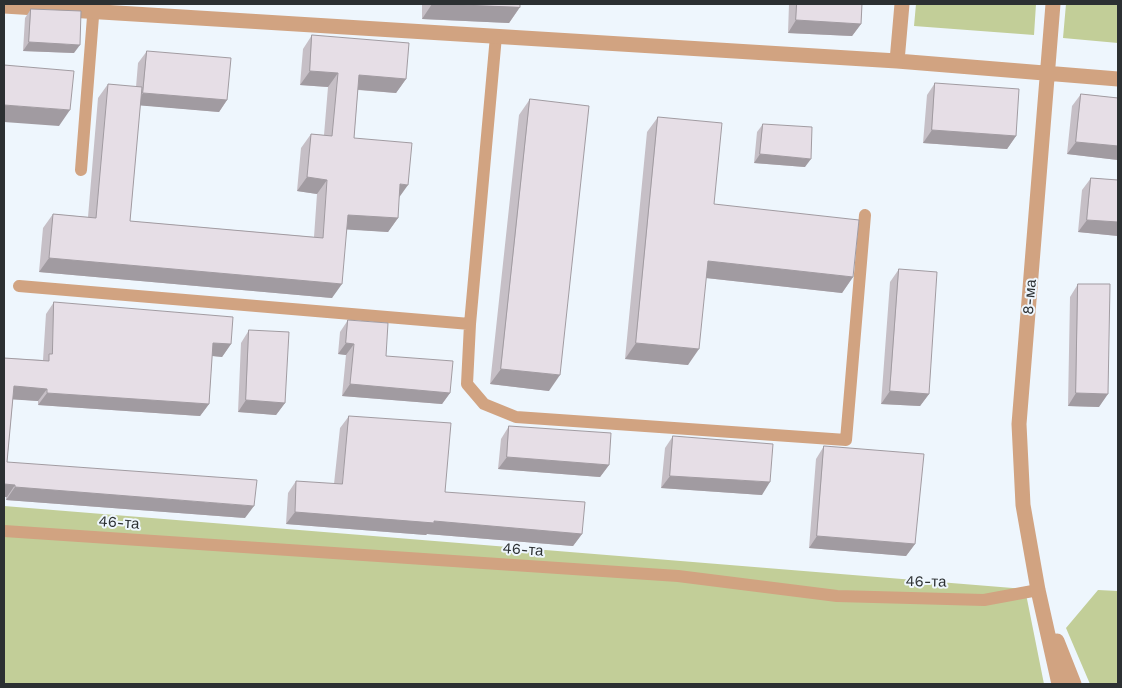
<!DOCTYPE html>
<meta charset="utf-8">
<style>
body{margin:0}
#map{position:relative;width:1122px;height:688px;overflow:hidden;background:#eef6fd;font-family:"Work Sans",sans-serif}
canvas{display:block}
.frame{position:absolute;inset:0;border:5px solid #2c3032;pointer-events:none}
</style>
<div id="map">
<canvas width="1122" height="688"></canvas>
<div class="frame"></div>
</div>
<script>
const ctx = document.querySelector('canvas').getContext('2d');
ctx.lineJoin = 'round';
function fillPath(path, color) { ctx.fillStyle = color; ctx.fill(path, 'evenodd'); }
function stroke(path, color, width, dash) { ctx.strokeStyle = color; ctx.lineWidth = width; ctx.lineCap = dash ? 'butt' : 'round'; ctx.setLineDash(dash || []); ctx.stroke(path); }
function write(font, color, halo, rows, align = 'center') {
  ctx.font = font + ' "Work Sans",sans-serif'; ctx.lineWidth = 4; ctx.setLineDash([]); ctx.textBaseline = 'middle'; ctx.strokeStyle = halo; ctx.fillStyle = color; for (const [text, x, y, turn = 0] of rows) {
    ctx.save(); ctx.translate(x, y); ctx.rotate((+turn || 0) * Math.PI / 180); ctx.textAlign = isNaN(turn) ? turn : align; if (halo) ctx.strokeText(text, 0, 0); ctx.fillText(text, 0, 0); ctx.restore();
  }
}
const green = new Path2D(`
 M916,4H1036L1034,35L914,26Z
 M1066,4H1118V43L1063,38Z
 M4,506L1025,589L1044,684H4Z
 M1098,590L1118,591V684H1090L1066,628Z`);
const lane = new Path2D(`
 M496,36L470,324L467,384L484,404L516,417L846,440L865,215
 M81,170L94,4
 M19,286L470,324
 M4,531L678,576L837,596L984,600L1038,590`);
const street = new Path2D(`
 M1053,4L1019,424L1023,505L1038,590L1059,684
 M4,6L897,61L1118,79
 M897,61L902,4
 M1057,641L1074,684`);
const wall = new Path2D(`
 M422,4H520V7L509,23L422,19Z
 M789,4H862L861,24L852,36L788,33Z
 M31,9L74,53L23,51L25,18Z
 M312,35L406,79L396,93L358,90L354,138L399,198L398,218L388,232L347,229L332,298L39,272L43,228L53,214L88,217L98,98L108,84L136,87L138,63L147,51L227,100L219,112L140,105L130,221L314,237L317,194L297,191L301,148L311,134L324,135L328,87L300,85L303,49Z
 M935,83L1016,136L1007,149L923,143L927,95Z
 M1081,94L1118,98V160L1067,154L1072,106Z
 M530,99L549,391L490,384L519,115Z
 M658,117L714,204L853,277L842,293L706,278L688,365L625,359L647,132Z
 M763,124L805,167L754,163L757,132Z
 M1091,178L1118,180V236L1078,232L1082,190Z
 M899,269L929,394L920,406L881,404L890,282Z
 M1078,284L1099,407L1068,406L1070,297Z
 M54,302L231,344L222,357L212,356L209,404L200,416L38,405V401L13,399L7,462L245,518L6,500L4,358L43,360L46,314Z
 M348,320L386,356L450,393L442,404L342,396L346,355L338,354L340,332Z
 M249,330L285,403L276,415L238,412L241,343Z
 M349,416L445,492L582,534L573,546L427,534L426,535L286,524L288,493L296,481L334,484L340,428Z
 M509,426L609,465L600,477L498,469L501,439Z
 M673,436L762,495L661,488L665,448Z
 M824,446L915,544L906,556L809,548L816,459Z`);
const shadedWall = new Path2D(`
 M432,4L520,7L509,23L422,19Z
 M796,20L861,24L852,36L788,33Z
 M29,42L80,45L74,53L23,51Z
 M310,71L338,73L328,87L300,85Z
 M359,75L406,79L396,93L350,89Z
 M143,93L227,100L219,112L135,105Z
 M4,105L70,110L59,126L4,122Z
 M932,130L1016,136L1007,149L923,143Z
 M1076,142L1118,146V160L1067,154Z
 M760,154L811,159L805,167L754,163Z
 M307,177L327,180L317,194L297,191Z
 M400,184L408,185L398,199Z
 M348,215L398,218L388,232L338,229Z
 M1087,220L1118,222V236L1078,232Z
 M49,258L342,284L332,298L39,272Z
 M708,261L853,277L842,293L697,277Z
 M213,343L231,344L222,357L204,355Z
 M346,343L354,344L346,355L338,354Z
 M636,343L699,349L688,365L625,359Z
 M501,369L560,375L549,391L490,384Z
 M350,384L450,393L442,404L342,396Z
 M14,386L47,389L38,401L6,399Z
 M890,391L929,394L920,406L881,404Z
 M47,393L209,404L200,416L38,405Z
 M1076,393L1108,394L1099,407L1068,406Z
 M246,400L285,403L276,415L238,412Z
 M507,457L609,465L600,477L498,469Z
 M670,476L770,482L762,495L661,488Z
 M4,484L15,485L7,497H4Z
 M15,487L254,506L245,518L6,500Z
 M295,512L434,521L582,534L573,546L427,534L426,535L286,524Z
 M817,536L915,544L906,556L809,548Z`);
const building = new Path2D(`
 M437,4H520V7Z
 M797,4H862L861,24L796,20Z
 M31,9L81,11L80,45L29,42Z
 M312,35L409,43L406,79L359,75L354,138L412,143L408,185L400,184L398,218L348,215L342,284L49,258L53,214L96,218L108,84L142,87L130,221L323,238L327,180L307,177L311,134L332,136L338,73L310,71Z
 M147,51L231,58L227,100L143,93Z
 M4,65L74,71L70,110L4,105Z
 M935,83L1019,89L1016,136L932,130Z
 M1081,94L1118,98V146L1076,142Z
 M530,99L589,106L560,375L501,369Z
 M658,117L722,123L714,204L859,220L853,277L708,261L699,349L636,343Z
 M763,124L812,127L811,159L760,154Z
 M1091,178L1118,180V222L1087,220Z
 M899,269L937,272L929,394L890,391Z
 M1078,284H1110L1108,394L1076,393Z
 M54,302L233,317L231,344L213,343L209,404L47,393V389L14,386L7,462L257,480L254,506L15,487V485L4,484V358L49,361V354H52Z
 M348,320L388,323L386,356L453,361L450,393L350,384L354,344L346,343Z
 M249,330L289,332L285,403L246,400Z
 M349,416L451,423L445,492L585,502L582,534L434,521V523L295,512L296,481L342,484Z
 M509,426L611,433L609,465L507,457Z
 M673,436L773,444L770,482L670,476Z
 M824,446L924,454L915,544L817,536Z`);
const streetNames = [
 ["8-ма",1030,297,-85],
 ["46-та",119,523,4],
 ["46-та",523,550,4],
 ["46-та",926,582,1]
];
fillPath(green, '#c2ce98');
stroke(lane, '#d1a381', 12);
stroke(street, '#d1a381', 15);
fillPath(wall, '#c6bfc6');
fillPath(shadedWall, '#a19ba1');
fillPath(building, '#e6dee6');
stroke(building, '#a19ba1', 1);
write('15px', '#2c3032', '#eef6fd', streetNames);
</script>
